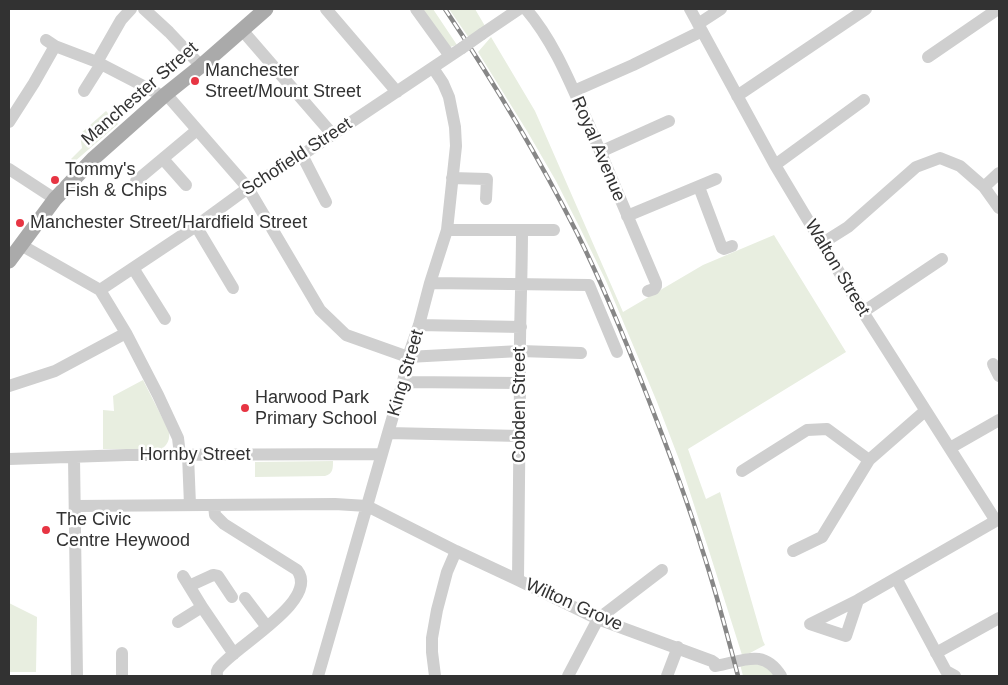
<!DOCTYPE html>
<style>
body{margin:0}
#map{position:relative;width:1008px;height:685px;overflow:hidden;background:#fff;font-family:Arial,sans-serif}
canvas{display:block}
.frame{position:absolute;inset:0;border:10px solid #323232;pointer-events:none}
</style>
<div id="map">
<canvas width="1008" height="685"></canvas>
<div class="frame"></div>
</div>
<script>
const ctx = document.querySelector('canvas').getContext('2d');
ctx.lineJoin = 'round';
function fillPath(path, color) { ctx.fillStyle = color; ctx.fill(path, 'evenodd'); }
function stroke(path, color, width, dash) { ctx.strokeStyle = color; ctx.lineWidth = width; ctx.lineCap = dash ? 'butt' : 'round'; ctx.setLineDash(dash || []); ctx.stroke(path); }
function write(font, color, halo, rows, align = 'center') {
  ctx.font = font + ' Arial,sans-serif'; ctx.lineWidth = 5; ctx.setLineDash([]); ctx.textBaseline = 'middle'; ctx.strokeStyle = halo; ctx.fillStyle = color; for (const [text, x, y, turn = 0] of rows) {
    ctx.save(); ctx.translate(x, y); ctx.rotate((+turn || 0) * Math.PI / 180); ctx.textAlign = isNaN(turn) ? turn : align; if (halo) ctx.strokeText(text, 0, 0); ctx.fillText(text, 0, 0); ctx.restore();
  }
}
const green = new Path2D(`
 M422,9H433L457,45L450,47Z
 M449,9H475L485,26L469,38Z
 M491,37L535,111L623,312L703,265L774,235L846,352L688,449L706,499L720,492L763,641L765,645L750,653L742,655L710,554L680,462L657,402L606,281L580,228L556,181L527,131L478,52Z
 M106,111L118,124L74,162L71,159L82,148L80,134Z
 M143,380L169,431C170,439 168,444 162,449H103V410L114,411L113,396Z
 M333,461C333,468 333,474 325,476L255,477V462Z
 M9,603L37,617L36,672H9Z
 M740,664H764L775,676H743Z`);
const minor = new Path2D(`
 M144,9L169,32L201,66
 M326,9L397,92
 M416,9L450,56
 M526,9C555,43 571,85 589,125C612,178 633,230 656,283V286L654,289L648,291
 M690,9L775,165L863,312L996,521
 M698,24L721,9
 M242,30L333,135
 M482,34L519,9
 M46,40L55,46L97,62L157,93L161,98
 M928,57L998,9
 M97,62L121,20L131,9
 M84,91L101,64
 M574,91L633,65L702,31
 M166,94L248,188L320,310L346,335L408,357L520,351L581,353
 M737,96L866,9
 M9,122L34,83L55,46
 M600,152L669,121
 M302,155L326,202
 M163,159L186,185
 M775,165L864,100
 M9,169L55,199
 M452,178L487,179L486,199
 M136,181L197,130
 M699,187L722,248L724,249L732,246
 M984,187L999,173
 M627,216L716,179
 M196,226L233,288
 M447,230H554
 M821,244L848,227L916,167L940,158L960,166L984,187L999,208
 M21,245L100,290L126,333L158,395L178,438L180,455
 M133,268L165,319
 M430,283L589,285L617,352
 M100,290L196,226L248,188L302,155L462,48
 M863,312L942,259
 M419,325L521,327
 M993,364L999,376
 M403,382L520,383
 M9,386L55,371L126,333
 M388,433L520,436
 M950,448L999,420
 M188,455L190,505
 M74,457L77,676
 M9,459L127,455L382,454
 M742,471L807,430L827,429L869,460
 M214,505L215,515L224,524L297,570C321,601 233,647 218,669C216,672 217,673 217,676
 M75,506L335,504L367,506L456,551L518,580L598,619L712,661L715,663V666
 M793,551L822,537L869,460L925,411
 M183,576L202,607L234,654
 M896,578L946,671L955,676
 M518,580L520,383C519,332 522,281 522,230
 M189,586L213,575L218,576L232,597
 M245,598L267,627
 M858,600L846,636L810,624L858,600L999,519
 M178,622L202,607
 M122,653V676
 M936,653L999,618
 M715,666C742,662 763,647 781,676
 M318,676L388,433L403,382L408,357L419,325L430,283L447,230L456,146L455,127L449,97L443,83L433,68
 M435,676L432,652V638L437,610L447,572L456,551
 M568,676L598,619L662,570
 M667,676L678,647`);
const major = new Path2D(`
 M9,261L55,199L94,158L166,94L201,66L266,9`);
const rail = new Path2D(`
 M445,9C493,81 538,156 577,233C603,285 625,339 646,393C666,444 686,496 702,549C716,591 727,634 738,676`);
const minorBridge = new Path2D(`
 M462,48L482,34`);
const markers = [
 [195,81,5,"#e73543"],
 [55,180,5,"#e73543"],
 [20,223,5,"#e73543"],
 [245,408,5,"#e73543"],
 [46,530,5,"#e73543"]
];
const poiNames = [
 ["Manchester",205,71],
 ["Street/Mount Street",205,92],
 ["Tommy's",65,170],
 ["Fish & Chips",65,191],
 ["Manchester Street/Hardfield Street",30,223],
 ["Harwood Park",255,398],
 ["Primary School",255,419],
 ["The Civic",56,520],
 ["Centre Heywood",56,541]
];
const streetNames = [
 ["Manchester Street",140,94,-41],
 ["Royal Avenue",598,149,67],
 ["Schofield Street",297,157,-33],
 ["Walton Street",837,268,59],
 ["King Street",406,373,-74],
 ["Cobden Street",520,405,-90],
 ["Hornby Street",195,455],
 ["Wilton Grove",574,605,24]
];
fillPath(green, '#e8eee0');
stroke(minor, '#cfcfcf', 12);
stroke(major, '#aaa', 15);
stroke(rail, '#878787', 4.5);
stroke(rail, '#fff', 2.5, [8]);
stroke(minorBridge, '#cfcfcf', 12);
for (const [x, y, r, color] of markers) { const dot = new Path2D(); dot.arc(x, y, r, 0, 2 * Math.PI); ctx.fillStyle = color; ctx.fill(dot); stroke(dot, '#fff', 2); }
write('18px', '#323232', '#fff', poiNames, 'left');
write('18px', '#323232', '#fff', streetNames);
</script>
